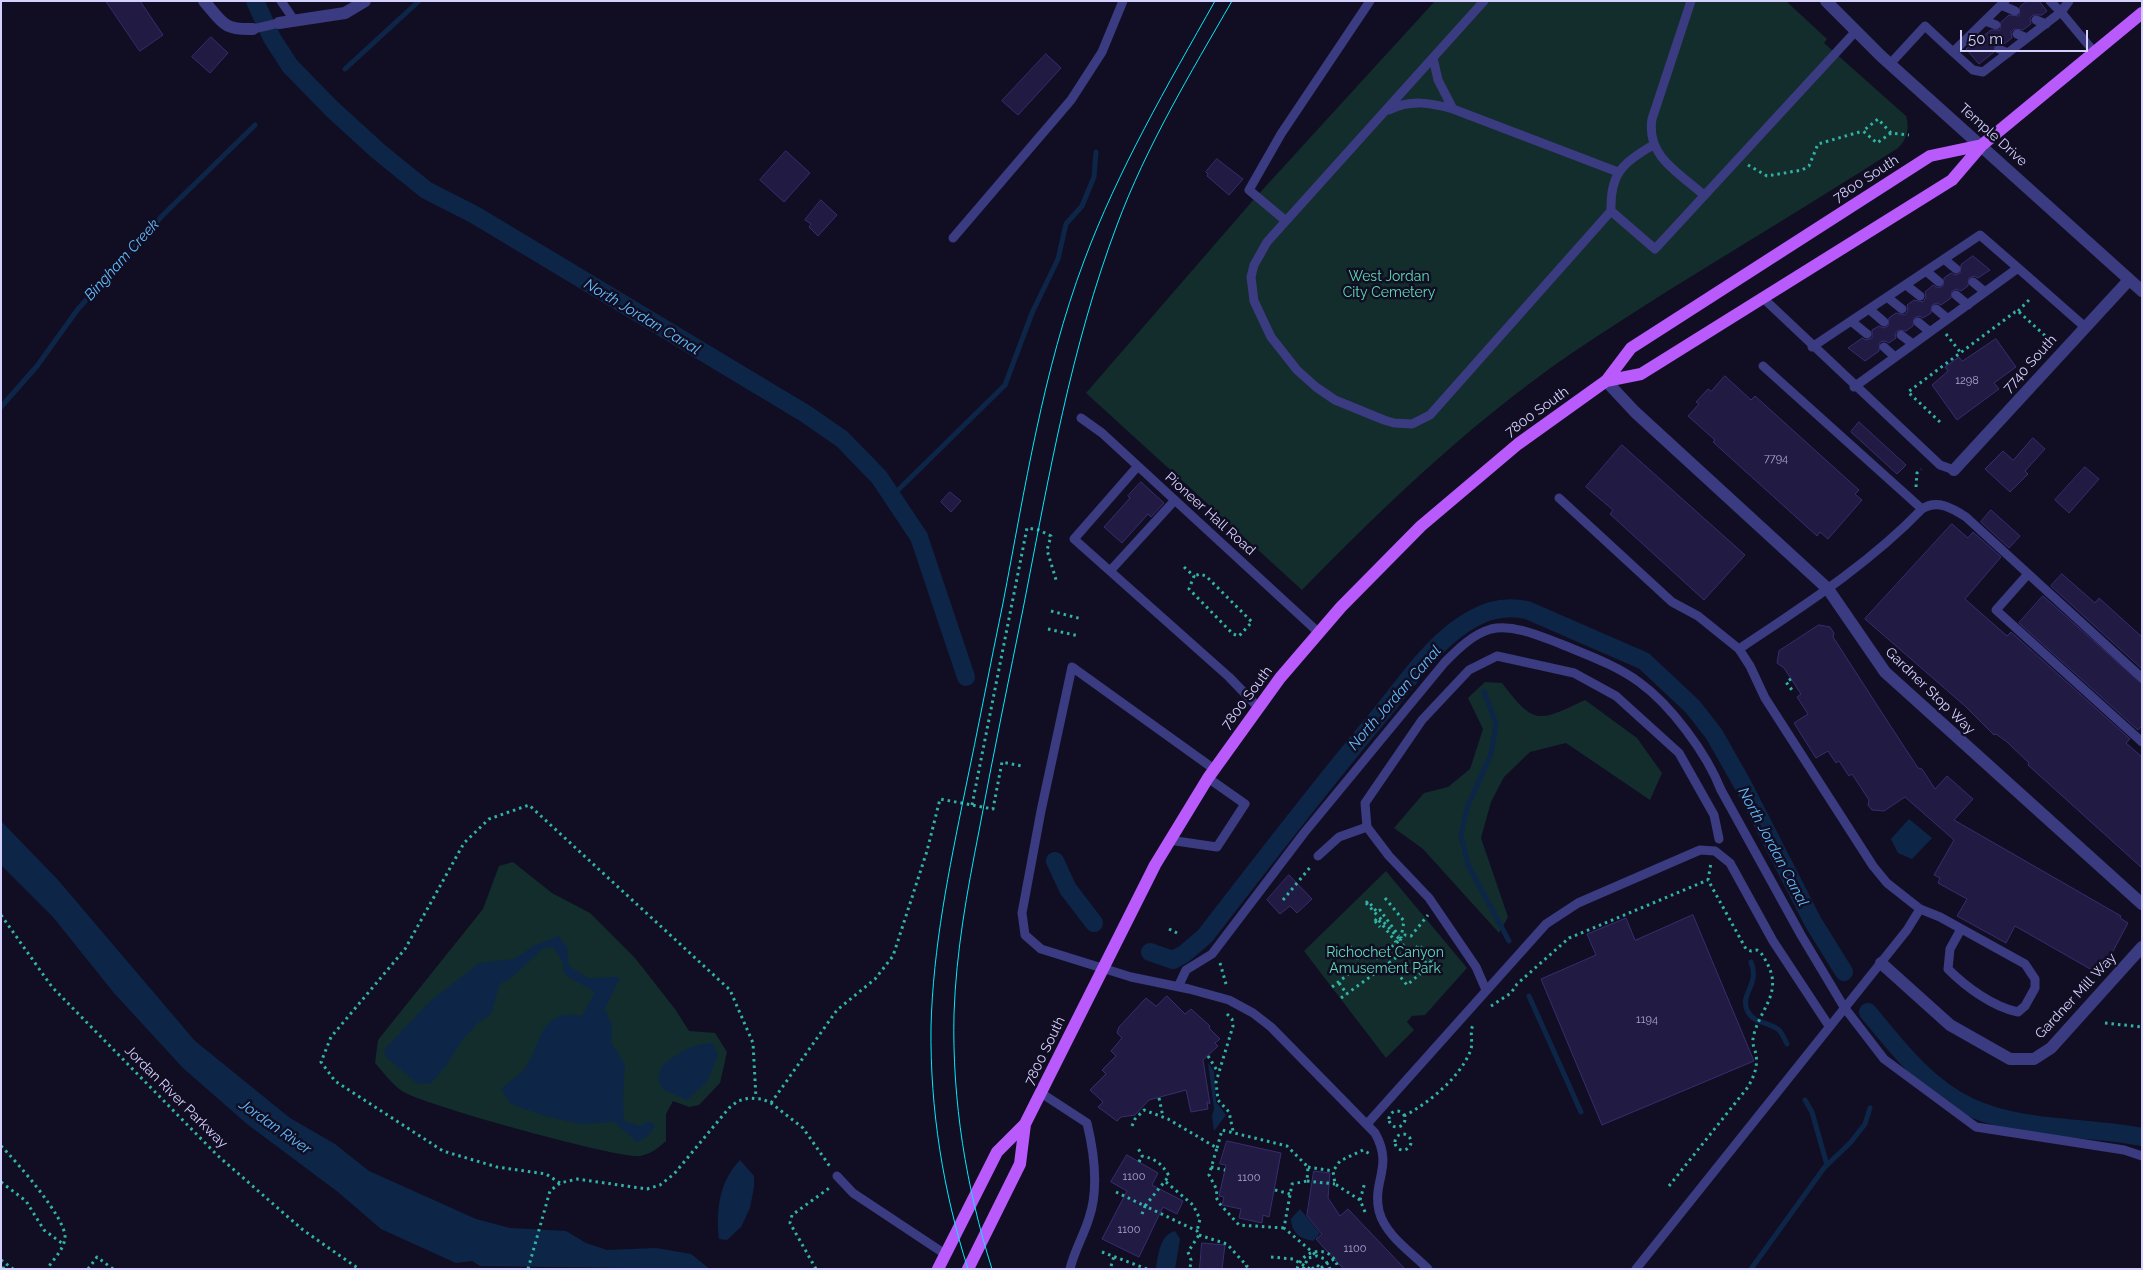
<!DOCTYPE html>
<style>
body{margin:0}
#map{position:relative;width:2143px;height:1270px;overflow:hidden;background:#110e23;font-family:Raleway,sans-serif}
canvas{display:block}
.frame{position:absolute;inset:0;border:2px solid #d5d1fe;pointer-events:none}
.scale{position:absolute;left:1960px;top:30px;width:128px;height:22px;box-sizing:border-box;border:2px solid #d5d1fe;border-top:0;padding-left:6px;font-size:15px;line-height:18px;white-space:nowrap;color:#d5d1fe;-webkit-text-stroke:4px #110e23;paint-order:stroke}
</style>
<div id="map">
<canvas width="2143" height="1270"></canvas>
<div class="frame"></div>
<div class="scale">50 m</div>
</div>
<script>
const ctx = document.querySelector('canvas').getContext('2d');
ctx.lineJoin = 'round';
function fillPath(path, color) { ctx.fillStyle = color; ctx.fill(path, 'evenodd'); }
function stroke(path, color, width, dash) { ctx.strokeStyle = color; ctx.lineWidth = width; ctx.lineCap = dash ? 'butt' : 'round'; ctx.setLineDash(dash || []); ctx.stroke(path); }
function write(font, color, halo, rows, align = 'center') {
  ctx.font = font + ' Raleway,sans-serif'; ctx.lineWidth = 5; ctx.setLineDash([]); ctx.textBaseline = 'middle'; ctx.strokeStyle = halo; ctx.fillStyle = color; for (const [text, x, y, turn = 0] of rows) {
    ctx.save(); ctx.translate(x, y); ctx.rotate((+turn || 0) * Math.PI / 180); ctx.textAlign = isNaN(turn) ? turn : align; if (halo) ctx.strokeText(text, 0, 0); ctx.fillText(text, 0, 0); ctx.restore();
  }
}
const green = new Path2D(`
 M1435,1H1786L1827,39L1824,43L1906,116C1910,127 1907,140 1898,148C1796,214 1691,274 1590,341C1483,411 1391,499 1302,590L1086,393L1255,198Z
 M1485,682L1502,683C1535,726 1538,722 1585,700L1637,738L1662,773L1650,800L1566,743L1530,752L1504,777L1491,802L1481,838L1508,917L1499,933L1423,849L1394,828L1424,793L1448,787L1470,769L1483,729L1468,698Z
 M513,862L552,893L590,913L635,958L675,1009L689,1031L715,1033L727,1052L720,1083L699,1105L689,1107L673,1101L666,1114V1141C658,1148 651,1154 640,1156C618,1159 420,1104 402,1091C392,1084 383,1072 375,1063L378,1040L483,909L499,866Z
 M1386,871L1467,968L1425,1015L1412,1016L1407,1022L1414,1030L1386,1058L1304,951Z`);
const water = new Path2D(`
 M1909,819L1932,838L1912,859L1898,853L1891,839Z
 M1,821L58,880L195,1041L290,1118L335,1144L369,1171L476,1219L510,1228L566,1231L586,1243L607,1250L656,1248L691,1254L710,1269L480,1266L472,1261L456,1263L381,1229L338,1192L247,1124L183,1068L114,993L53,917L1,865Z
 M559,936L567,947L569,966L588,978L620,977L605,1009L612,1026L611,1042L625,1064L623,1100L624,1121L639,1126L650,1121L655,1126L647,1137L637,1142L614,1122L581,1124L545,1116L511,1104L501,1089C508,1082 519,1076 525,1068C543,1042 539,1008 582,1016L595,992L565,975L562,961L554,948L545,947L512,977L500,984L491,1014L478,1023L461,1041L447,1065L431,1083L418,1084L386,1057L384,1050L429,1002L479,963L514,959L537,944Z
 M713,1043L718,1055L707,1082L687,1100L664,1090L658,1080L661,1067C679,1052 689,1045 713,1043Z
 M1208,1063L1214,1071L1216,1102L1226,1115L1214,1131L1212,1116L1214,1109Z
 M740,1160L754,1176V1187L750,1208L741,1227L727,1240L719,1239C716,1210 719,1182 740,1160Z
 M1300,1209L1320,1233L1313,1241C1299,1238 1292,1233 1291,1219Z
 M1175,1231L1180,1239L1175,1269H1156C1158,1255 1160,1235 1175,1231Z`);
const stream = new Path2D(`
 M345,69L419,1
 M1,407L37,366L78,309L163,215L255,125
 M892,496L1005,385L1032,313L1058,259L1066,224L1082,206L1094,177L1096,152
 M1484,691L1496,724L1491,754L1467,808L1461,835L1468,865L1509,941
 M1751,962C1760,985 1740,993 1747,1010C1753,1024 1768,1021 1779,1030C1782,1033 1785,1040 1787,1044
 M1529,996L1581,1112
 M1805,1100L1812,1112L1827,1165
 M1751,1269L1824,1168L1851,1142L1865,1124L1870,1108`);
const canal = new Path2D(`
 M255,1L272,38L290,66L332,109L378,151L426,190L475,215L806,414L842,439L879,477L919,537L966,677
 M1055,861L1068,889L1094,923
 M1150,952L1173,960L1184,954L1205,936C1262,862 1319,788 1379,716C1403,687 1426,652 1457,629C1479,613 1500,604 1527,610L1644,661L1693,707L1714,734L1743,785L1813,922L1844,972
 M1868,1012C1897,1047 1927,1087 1970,1107C2021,1131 2087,1126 2142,1137`);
const building = new Path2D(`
 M106,1H140L163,35L140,51Z
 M2027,1H2039L2047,11L2042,15H2033L2030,18L2031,24L2023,30L2014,29L2011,32L2012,38L2004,44H1995L1994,52L1979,64L1966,49L1991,30H2000L2001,22L2009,15L2019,16L2020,7Z
 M211,37L228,53L210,73L192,57Z
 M1046,54L1061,68L1018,115L1002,101Z
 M786,151L810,173L784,202L760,180Z
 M1217,159L1243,179L1229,195L1207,176L1208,174L1206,172Z
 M821,200L837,215L818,236L809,227L811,224L805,220Z
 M1973,256L1990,270L1978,278L1974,276L1969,278L1968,286L1961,291L1957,289L1952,291L1951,298L1941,305L1937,303L1932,305L1931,313L1923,318L1919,316L1914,318L1913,326L1906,331L1898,330L1895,334L1896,338L1889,343L1885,341L1880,342L1879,351L1865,361L1848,348L1862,338L1866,340L1872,338V330L1879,326L1883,328L1888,326L1889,318L1896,313L1905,315L1908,310L1907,305L1914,300L1923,302L1926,297L1925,292L1933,285L1938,288L1943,286L1944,278L1951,273L1955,275L1960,273L1961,265Z
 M1996,339L2016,367L1994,383L1999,389L1957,420L1932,385L1948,371L1945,367L1959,357L1962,361Z
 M1725,376L1751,400L1755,396L1859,490L1855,494L1862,500L1828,539L1820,532L1817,536L1713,442L1715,440L1688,416L1699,404L1696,402L1708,389L1711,391Z
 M1859,422L1906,465L1897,474L1851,432Z
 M2033,438L2045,449L2025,471L2028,474L2010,492L1985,469L2003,451L2013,460Z
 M1622,445L1745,555L1704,600L1610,514L1613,510L1586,487Z
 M2085,467L2099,479L2069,513L2055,500Z
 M1141,482L1164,503L1151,517L1148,514L1122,543L1104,527L1130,498L1128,496Z
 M950,492L961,501L951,512L941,502Z
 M1991,510L2020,536L2009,548L1981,522Z
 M1952,524L1968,538L1973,532L2001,557L1965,599L2007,636L2011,632L2130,739L2126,743L2142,757V868L2028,765L2029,763L2007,742L1996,734L1994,735L1965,706L1865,619Z
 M2062,574L2095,603L2099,598L2142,637V669L2051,586Z
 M2043,596L2142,684V726L2138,730L2019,623Z
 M1819,625L1830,627L1834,633L1833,637L1886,719L1918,768L1922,769L1935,789L1947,776L1973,799L1954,820L2121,916L2120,918L2128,923L2103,970L2098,968L2092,970L2015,926L2006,943L1957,916L1967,899L1938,883L1940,878L1934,875L1954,840L1905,797L1884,811L1872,810L1868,805L1869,800L1852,774L1849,776L1839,761L1836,763L1828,751L1816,758L1794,723L1808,714L1797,697L1801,694L1784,668L1777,663L1779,651Z
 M1289,875L1312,899L1297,913L1290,906L1280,914L1267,900Z
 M1693,915L1754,1061L1602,1125L1541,979L1596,955L1587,934L1626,918L1635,940Z
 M1167,996L1185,1014L1191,1009L1210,1026L1209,1028L1220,1039L1215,1043L1218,1046L1203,1060L1210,1104L1207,1102L1208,1109L1191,1112L1186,1090L1149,1100L1135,1115L1121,1117L1117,1121L1098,1107L1103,1102L1090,1090L1106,1074L1102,1070L1116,1056L1111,1051L1122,1038L1117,1033L1119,1027L1146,998L1156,1006Z
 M1227,1141L1281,1153L1269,1217L1263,1215L1262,1223L1239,1218L1241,1209L1222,1205L1224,1197L1219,1196L1226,1165L1220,1164Z
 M1127,1155L1158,1173L1152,1185L1183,1201L1177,1214L1163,1207L1139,1257L1102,1239L1127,1191L1111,1182Z
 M1314,1171L1330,1173L1328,1198L1340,1216L1348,1209L1405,1269H1344L1334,1259L1316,1239L1322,1234L1307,1216Z
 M1202,1243L1225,1245L1222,1269H1200Z`);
const path = new Path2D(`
 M1891,133L1878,119L1863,131L1877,143L1891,133L1909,135
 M1748,165L1767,176L1802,170L1809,166L1818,144L1863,131
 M2018,311L2030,299
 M1946,334L1961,353
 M1940,422L1908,392L2015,312L2018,311L2052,342
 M1916,487L1917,473L1921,469
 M1184,567L1194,576L1189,589L1233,634L1239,636L1252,622L1206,576L1200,574L1194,576
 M1051,611L1082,619
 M1048,629L1079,636
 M1791,679L1786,682L1792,690
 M972,805L1027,528L1039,530L1051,536L1047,550L1057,583
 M1385,898L1404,921L1401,938
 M1283,900L1312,865
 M1366,903L1368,901L1377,912L1380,910L1399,936
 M1366,903L1379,917
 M1,915L52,987L217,1155L303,1230L359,1269
 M1375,921L1377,918L1396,942
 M1375,921L1380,927
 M1169,929L1177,933
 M1376,959L1400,940L1379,917L1377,918
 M1220,963L1226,984
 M1389,963L1406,950L1400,940L1405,935L1411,936L1428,915
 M1425,966L1412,950L1415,949L1429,967
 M1339,983L1347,994
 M1332,987L1355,969L1358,957L1349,945
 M1341,998L1389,963L1407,985L1434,962L1433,961L1441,952H1437L1430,958L1419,945L1417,947L1432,964
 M1491,1006L1511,993L1517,984L1569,938L1708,880
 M1227,1014L1232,1019L1233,1026L1216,1082L1218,1100L1229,1112L1233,1131
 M2105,1023L2142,1027
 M1208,1056L1218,1072
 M1159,1098L1163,1117
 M771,1103L837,1010L875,979L893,956L927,851L940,799L993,809L1002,762L1022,766
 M1389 1119a8 8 0 1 1 16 0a8 8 0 1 1-16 0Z
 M1404,1116C1429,1103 1459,1078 1470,1052C1474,1043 1469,1033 1473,1025
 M1132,1126L1135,1119L1144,1110L1168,1119L1217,1148L1209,1175L1217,1190L1216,1197L1219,1203L1239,1225L1284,1228
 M1395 1142a8 8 0 1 1 16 0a8 8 0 1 1-16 0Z
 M1,1146C16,1161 67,1219 65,1238C64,1249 53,1260 47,1269
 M1217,1148L1222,1130L1287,1146L1308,1167L1307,1181L1292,1184L1284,1228L1317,1256
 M1139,1162L1142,1156
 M1211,1167L1225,1170
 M1308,1167L1333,1171
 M1307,1181L1335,1184
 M1,1182L26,1201L44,1230L63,1244
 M1166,1182L1193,1205L1200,1219L1197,1231
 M560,1183L546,1174L497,1167L443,1151L335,1081L321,1062L331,1037L405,949L464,843L489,819L529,805L730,990L753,1043L756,1098
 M1669,1186L1748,1087C1754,1076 1758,1067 1756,1054C1755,1050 1752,1044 1753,1039C1757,1012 1783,995 1768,965C1765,960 1763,953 1757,950L1751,951L1746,949L1708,880L1711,863
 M1275,1190L1290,1194
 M1116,1192L1145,1206L1169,1176C1162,1164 1156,1159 1142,1156L1138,1148
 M1360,1200L1335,1184L1333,1171L1340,1161L1363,1150L1370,1154
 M1365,1212L1360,1200L1365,1182
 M1142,1214L1145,1206L1197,1231L1199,1235L1188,1252L1191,1260L1190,1269
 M1199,1235L1227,1244L1247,1266L1243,1269
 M1102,1252L1147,1269
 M1271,1257L1293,1259L1310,1269
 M1,1260L13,1269
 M1111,1266L1114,1256
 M1321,1268L1334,1259
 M3,1269L5,1263
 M88,1269L97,1257L113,1269
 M528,1269L550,1191L560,1183L577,1179L647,1189L660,1185L674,1174L729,1108L738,1101L749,1098L762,1099L771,1103L803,1128L831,1168
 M816,1269L790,1223L792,1215L832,1186
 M1297,1269C1303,1247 1334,1244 1338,1269
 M1303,1269L1308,1258L1317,1256L1325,1259L1330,1269
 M1312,1269L1317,1265L1322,1269`);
const service = new Path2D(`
 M281,1L294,20
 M1484,1L1267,242L1254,265L1251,277L1254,301L1271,337L1297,370L1316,387L1335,400L1384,420L1394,423L1412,424L1430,415L1611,211C1610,173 1622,164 1653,145
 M1691,1L1652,119C1646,156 1678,172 1704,195
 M2050,1L2061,12L2095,53
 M2001,5L2015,11
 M2036,20L2046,24
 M1985,21L1996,25
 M253,29L279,23
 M2017,34L2027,38
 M1999,49L2008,53
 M1953,52L1973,70L1983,72L2061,12L2069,1
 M1433,58L1438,80L1453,109
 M1890,64L1925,26L1953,52L2005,1
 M1389,110C1411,99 1431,103 1453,109L1618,172
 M1611,211L1655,249L1856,31
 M1286,221L1249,190L1281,134L1370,1
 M953,238L1071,100L1102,52L1123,1
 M1944,259L1956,269
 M1926,271L1939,282
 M1973,282L1985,292
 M1906,285L1920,296
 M1956,295L1968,305
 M1887,297L1902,309
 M1763,298L1940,465L1954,470
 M1869,309L1884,322
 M1936,309L1948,319
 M1851,321L1867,334
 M1918,322L1930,332
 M1901,335L1913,344
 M1812,347L1980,235L2018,268
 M1884,347L1895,357
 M1763,366L1922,509C1937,499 1952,508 1966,517L2142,678
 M1854,387L2018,268L2085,327
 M1081,418L1102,433L1318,632
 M1137,467L1074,539L1229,677L1258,707
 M1559,498L1672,602L1698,616L1739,649
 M1110,571L1175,500
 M2028,574L1996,610L2142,742
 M1214,769L1072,667L1041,811L1022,913L1025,935L1041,949L1131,977L1189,989L1229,1000L1253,1013L1271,1027L1375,1133C1394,1167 1372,1180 1379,1211C1385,1235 1411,1252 1428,1269
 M1169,840L1217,847L1245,804L1208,778
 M1318,856L1339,837L1367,827
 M1920,909L1940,917L2025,964L2035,979V988L2025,1006L2018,1012C1993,1007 1966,987 1948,969L1950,949L1961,929
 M1178,987L1186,970L1212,954L1304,833L1445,662C1458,649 1473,634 1491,629C1514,624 1540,636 1561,644C1587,655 1616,665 1639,682C1671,705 1707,754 1721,790L1801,935L1844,1007L1884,1059L1976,1127L2124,1150L2142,1156
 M1486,990L1476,967L1429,898L1389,856L1367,827L1365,803L1422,720L1469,670L1497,656L1574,673L1616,696L1679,753L1714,815L1719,839
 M1041,1093L1087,1123C1094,1152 1099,1189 1089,1218C1084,1235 1074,1251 1070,1269
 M1367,1124L1546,924L1578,903L1700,850L1715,851L1730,863L1773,941L1829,1026
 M837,1176L853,1193L945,1254
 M1636,1269L1907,930L1920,909L1887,883L1873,866L1765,698L1750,666L1739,649C1803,606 1868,565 1922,509`);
const minor = new Path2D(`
 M204,1C223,23 223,30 253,29
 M279,23L345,13L365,1
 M1606,381L1635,412L1828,589L1885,672L2142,904
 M1954,470L2129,280
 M1881,963L1950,1025L2010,1059H2034L2051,1048L2142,947`);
const tertiary = new Path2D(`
 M1826,1L1881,56L2142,291`);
const primary = new Path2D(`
 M1606,381L1641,374L1952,180L1982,145L2142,13
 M938,1269L997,1152L1025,1124L1155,865L1208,778L1280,678L1341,607L1421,526L1518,444L1606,381L1631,348L1930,156L1982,145
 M968,1269L1020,1164L1025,1124`);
const tram = new Path2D(`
 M968,1269C943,1191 930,1109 931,1027C933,947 949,870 965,791C978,729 990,666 1003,603C1025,489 1043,370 1084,261C1118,170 1167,86 1215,1
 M992,1269C966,1187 952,1101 954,1014C956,952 967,892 979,831C993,755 1009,679 1024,604C1049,476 1071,347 1117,225C1146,147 1190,74 1232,1`);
const numberNames = [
 ["1298",1967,381],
 ["7794",1776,459],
 ["1194",1647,1020],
 ["1100",1134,1177],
 ["1100",1249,1178],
 ["1100",1129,1230],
 ["1100",1355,1249]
];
const streetNames = [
 ["Temple Drive",1993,135,42],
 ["7800 South",1866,179,-33],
 ["7740 South",2030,364,-48],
 ["7800 South",1537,412,-36],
 ["Pioneer Hall Road",1210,514,42],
 ["Gardner Stop Way",1930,691,44],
 ["7800 South",1247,698,-53],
 ["Gardner Mill Way",2076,996,-47],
 ["7800 South",1045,1051,-64],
 ["Jordan River Parkway",176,1097,45]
];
const parkNames = [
 ["West Jordan",1389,277],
 ["City Cemetery",1389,293],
 ["Richochet Canyon",1385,953],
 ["Amusement Park",1385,969]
];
const waterNames = [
 ["Bingham Creek",122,260,-48],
 ["North Jordan Canal",642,317,31],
 ["North Jordan Canal",1395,698,-49],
 ["North Jordan Canal",1773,847,62],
 ["Jordan River",275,1127,35]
];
fillPath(green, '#122d2b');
fillPath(water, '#0d2648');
stroke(stream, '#0d2648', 5);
stroke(canal, '#0d2648', 18);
fillPath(building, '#211b44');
stroke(building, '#372d6f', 1);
stroke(path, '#31b3a6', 3, [2.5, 4]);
stroke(service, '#3a3b81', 9);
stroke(minor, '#3a3b81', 12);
stroke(tertiary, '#3a3b81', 12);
stroke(primary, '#b95afc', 12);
stroke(tram, '#04eaf7', 1);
write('11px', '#a8a4d0', null, numberNames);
write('14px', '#d5d1fe', '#110e23', streetNames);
write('14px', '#5eddb8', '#110e23', parkNames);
write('italic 15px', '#61bbfc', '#110e23', waterNames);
</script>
